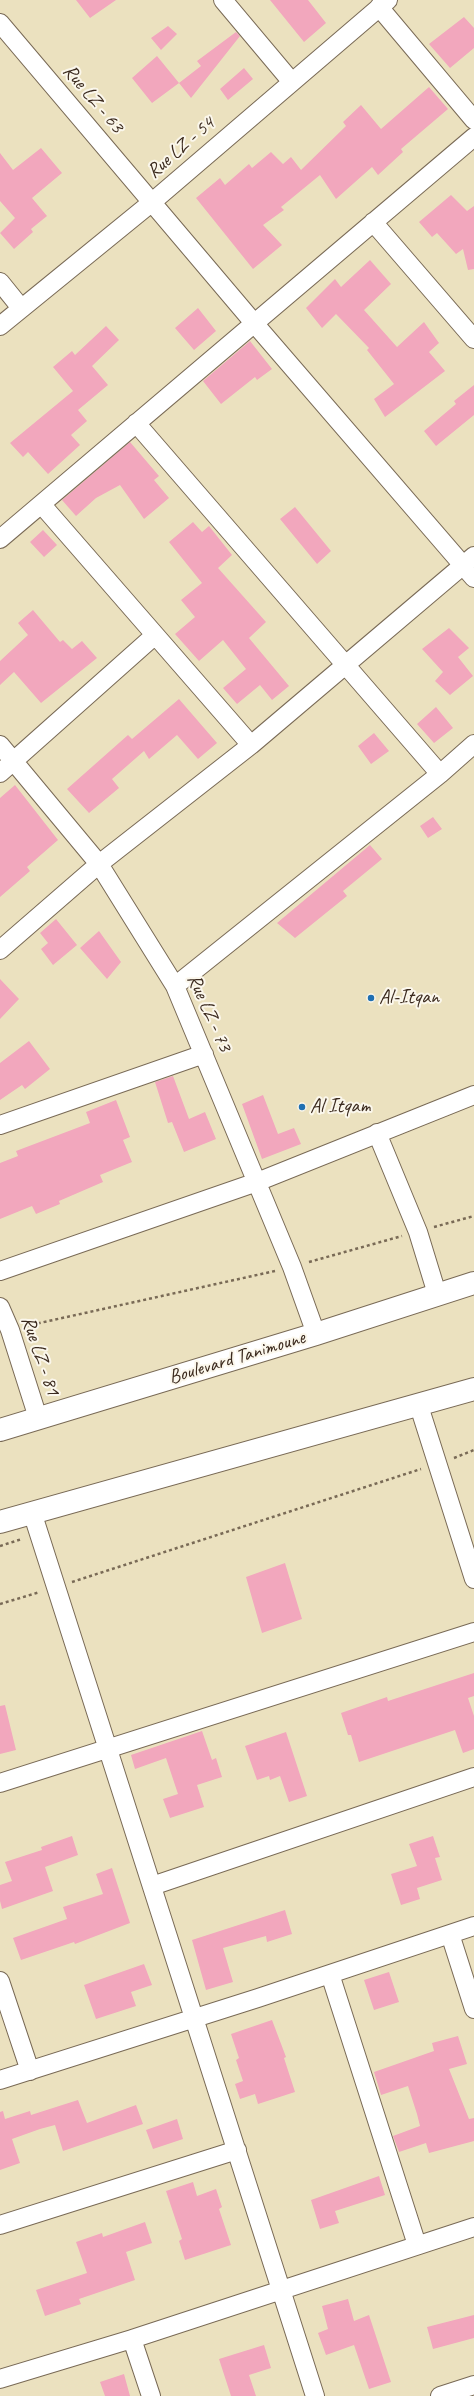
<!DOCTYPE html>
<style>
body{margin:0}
canvas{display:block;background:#ebe1bf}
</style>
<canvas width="474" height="2396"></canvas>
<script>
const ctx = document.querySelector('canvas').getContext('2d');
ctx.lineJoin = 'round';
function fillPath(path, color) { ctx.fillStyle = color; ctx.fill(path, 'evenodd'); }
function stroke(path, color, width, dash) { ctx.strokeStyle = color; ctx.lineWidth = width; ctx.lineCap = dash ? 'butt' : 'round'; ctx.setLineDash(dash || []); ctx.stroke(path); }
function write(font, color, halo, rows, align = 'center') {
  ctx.font = font + ' Caveat,sans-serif'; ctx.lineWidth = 4; ctx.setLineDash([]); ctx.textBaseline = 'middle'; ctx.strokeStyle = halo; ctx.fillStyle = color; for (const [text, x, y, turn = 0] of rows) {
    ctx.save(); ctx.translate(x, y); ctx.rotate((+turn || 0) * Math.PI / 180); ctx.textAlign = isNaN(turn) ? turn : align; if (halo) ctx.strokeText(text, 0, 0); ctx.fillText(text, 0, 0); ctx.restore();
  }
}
const building = new Path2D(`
 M76,0H116L90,18Z
 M270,0H308L326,23L304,42Z
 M464,17L474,28V48L450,68L429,44Z
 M168,26L177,34L161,50L151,38Z
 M236,32L240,36L191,98L179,83L201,66L197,61Z
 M157,56L179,83L152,103L132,78Z
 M244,68L253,79L228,100L220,89Z
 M429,87L448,109L401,149L403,152L378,175L372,167L336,199L320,175L281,207L284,210L263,225L282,245L253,269L196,198L220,178L225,185L249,164L252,168L271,152L283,164L291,157L301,170L346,126L343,122L361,105L381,129Z
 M41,148L62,173L32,198L47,216L31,229L33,232L14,249L0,233L15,218L0,201V153L13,170Z
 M451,195L467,211L474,206V269L468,270L463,249L456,254L437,233L432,237L419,222Z
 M370,260L391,284L364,310L397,347L424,322L439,343L429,352L445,371L385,417L374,399L394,384L367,350L369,348L336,314L322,328L306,308L335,279L341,287Z
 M198,308L216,331L194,350L175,328Z
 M106,326L119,340L92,366L108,385L78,410L87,421L71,435L80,445L48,474L28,452L23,457L10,443L73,391L53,367L72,351L75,355Z
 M250,341L272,369L257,380L255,377L221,404L203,381Z
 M474,385V415L436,446L424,431L456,404L454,401Z
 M130,442L159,476L154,480L169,498L144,519L120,485L96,498L76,516L62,500Z
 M295,507L331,551L317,564L280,519Z
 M193,522L202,532L209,526L232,555L218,568L266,622L249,638L289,686L272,700L260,685L237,704L223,688L246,669L223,640L199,661L175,634L195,617L181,600L202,583L169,542Z
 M43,530L57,545L44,557L30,542Z
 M33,610L60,642L63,640L72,649L82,641L97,658L41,703L14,672L0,685V661L28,635L18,623Z
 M449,628L469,648L458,657L473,676L450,695L435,681L443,672L422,649Z
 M179,699L217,743L198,759L177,735L149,759L144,751L112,779L119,788L89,813L67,789L128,735L132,739Z
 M436,707L453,728L434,743L417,724Z
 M374,733L389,751L371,764L358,746Z
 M15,785L58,840L27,867L30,871L0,897V798Z
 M433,817L442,829L428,838L420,826Z
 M370,845L382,859L343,891L347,896L295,938L277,923Z
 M56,919L77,945L53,965L41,949L48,943L40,933Z
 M99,931L121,962L107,979L80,948Z
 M0,979L19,999L0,1019Z
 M29,1041L50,1069L25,1089L22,1085L0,1100V1063Z
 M173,1076L189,1119L205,1112L216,1139L184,1152L172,1122L168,1123L155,1082Z
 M263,1095L278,1134L294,1128L301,1144L262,1159L242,1104Z
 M116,1100L130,1137L123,1140L132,1162L100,1175L103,1182L59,1201L60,1204L36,1214L32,1206L0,1219V1163L18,1156L16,1151L90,1123L86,1112Z
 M285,1563L302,1619L262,1633L246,1577Z
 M474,1673V1696L468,1698L474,1716V1749L463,1753L455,1730L359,1762L351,1735H348L341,1713L387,1697L388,1701Z
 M5,1705L16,1750L0,1754V1706Z
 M202,1731L212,1760L216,1758L222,1777L197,1785L204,1807L170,1818L163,1799L178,1794L166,1758L135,1769L131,1755Z
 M286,1732L307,1796L289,1802L280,1776L270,1780L269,1776L257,1780L245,1746Z
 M72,1836L78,1855L45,1867L53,1891L2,1909L0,1901V1885L12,1881L5,1862L42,1850L41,1847Z
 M433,1836L440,1857L435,1858L442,1880L417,1888L420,1899L401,1905L391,1874L417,1866L409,1844Z
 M112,1868L130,1923L75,1944L74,1942L21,1960L13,1938L67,1919L63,1907L103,1894L96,1874Z
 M285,1910L292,1934L267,1942L266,1936L223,1948L233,1982L206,1990L192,1940Z
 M144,1964L152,1985L131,1992L136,2006L96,2019L84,1985Z
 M389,1972L399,2002L374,2010L364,1980Z
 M272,2020L286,2057L284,2058L295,2092L258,2104L255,2094L240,2099L235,2084L243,2081L236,2060L239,2058L231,2034Z
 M458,2036L467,2064L449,2069L469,2119L474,2118V2141L429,2153L426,2143L399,2152L393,2136L420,2126L417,2114L408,2086L381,2095L374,2072L434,2051L432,2043Z
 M78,2100L87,2123L136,2105L143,2124L63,2151L55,2125L40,2129L12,2139L20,2163L0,2170V2112L3,2111L5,2119L30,2111L31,2115Z
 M177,2119L183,2139L153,2149L146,2130Z
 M379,2176L385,2195L335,2211L339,2223L320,2229L311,2200Z
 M193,2182L197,2196L216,2189L222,2207L219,2209L231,2245L185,2260L179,2241L182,2239L166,2191Z
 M145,2222L152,2243L126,2252L135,2280L79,2299L81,2304L45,2316L36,2290L87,2273L76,2242L102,2233L103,2237Z
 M348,2299L354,2321L369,2315L391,2382L369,2389L354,2345L326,2355L318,2333L328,2329L322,2306Z
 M474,2315V2338L433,2349L427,2327Z
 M264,2345L271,2368L249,2375L256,2396H231L219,2359Z
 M124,2374L130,2396H105L100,2382Z`);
const path = new Path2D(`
 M434,1227L474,1216
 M309,1262L402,1236
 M26,1326L275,1271
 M454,1458L474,1450
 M0,1546L22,1539
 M72,1582L421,1469
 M0,1604L40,1592`);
const street = new Path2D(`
 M223,0L291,81
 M379,7L474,120
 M0,23L254,323L474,578
 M373,222L474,339
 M0,282L21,308
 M0,326L151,203L388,0
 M136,423L440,774
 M42,505L251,745
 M0,539L474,137
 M0,745L99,864L175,986L292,1267L316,1334
 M0,773L154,636
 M0,950L99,864L251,745L474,556
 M175,986L440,774L474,744
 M0,1125L204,1054
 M377,1133L418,1232L437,1294
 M0,1271L257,1182L474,1095
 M0,1307L10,1330L38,1418
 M419,1406L474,1579
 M32,1512L315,2396
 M0,1783L474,1632
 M152,1886L474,1777
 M450,1934L474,2009
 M330,1974L417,2245
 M0,1981L30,2071
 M0,2080L258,1998L474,1926
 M0,2225L237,2150
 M132,2339L151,2396
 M0,2379L132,2339L474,2227
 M440,2396L474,2385`);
const primary = new Path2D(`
 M0,1430L316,1334L474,1283
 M0,1522L474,1389`);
const markers = [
 [371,998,4,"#1f6fb2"],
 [302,1107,4,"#1f6fb2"]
];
const streetNames = [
 ["Rue LZ - 63",93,99,50],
 ["Rue LZ - 54",181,148,-41],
 ["Rue LZ - 73",209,1013,66],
 ["Rue LZ - 81",40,1356,71],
 ["Boulevard Tanimoune",237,1358,-17]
];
const poiNames = [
 ["Al-Itqan",379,998],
 ["Al Itqam",310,1107]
];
fillPath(building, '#f2a7bd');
stroke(street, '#796a56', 20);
stroke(primary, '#796a56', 24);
stroke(path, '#796a56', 2.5, [3, 3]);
stroke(street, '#fff', 18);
stroke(primary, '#fff', 22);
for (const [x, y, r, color] of markers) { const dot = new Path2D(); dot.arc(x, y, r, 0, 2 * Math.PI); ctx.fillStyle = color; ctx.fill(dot); stroke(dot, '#fbf7ec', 1.5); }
write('20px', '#3b2a1e', '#fbf7ec', streetNames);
write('20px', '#3b2a1e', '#fbf7ec', poiNames, 'left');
</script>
